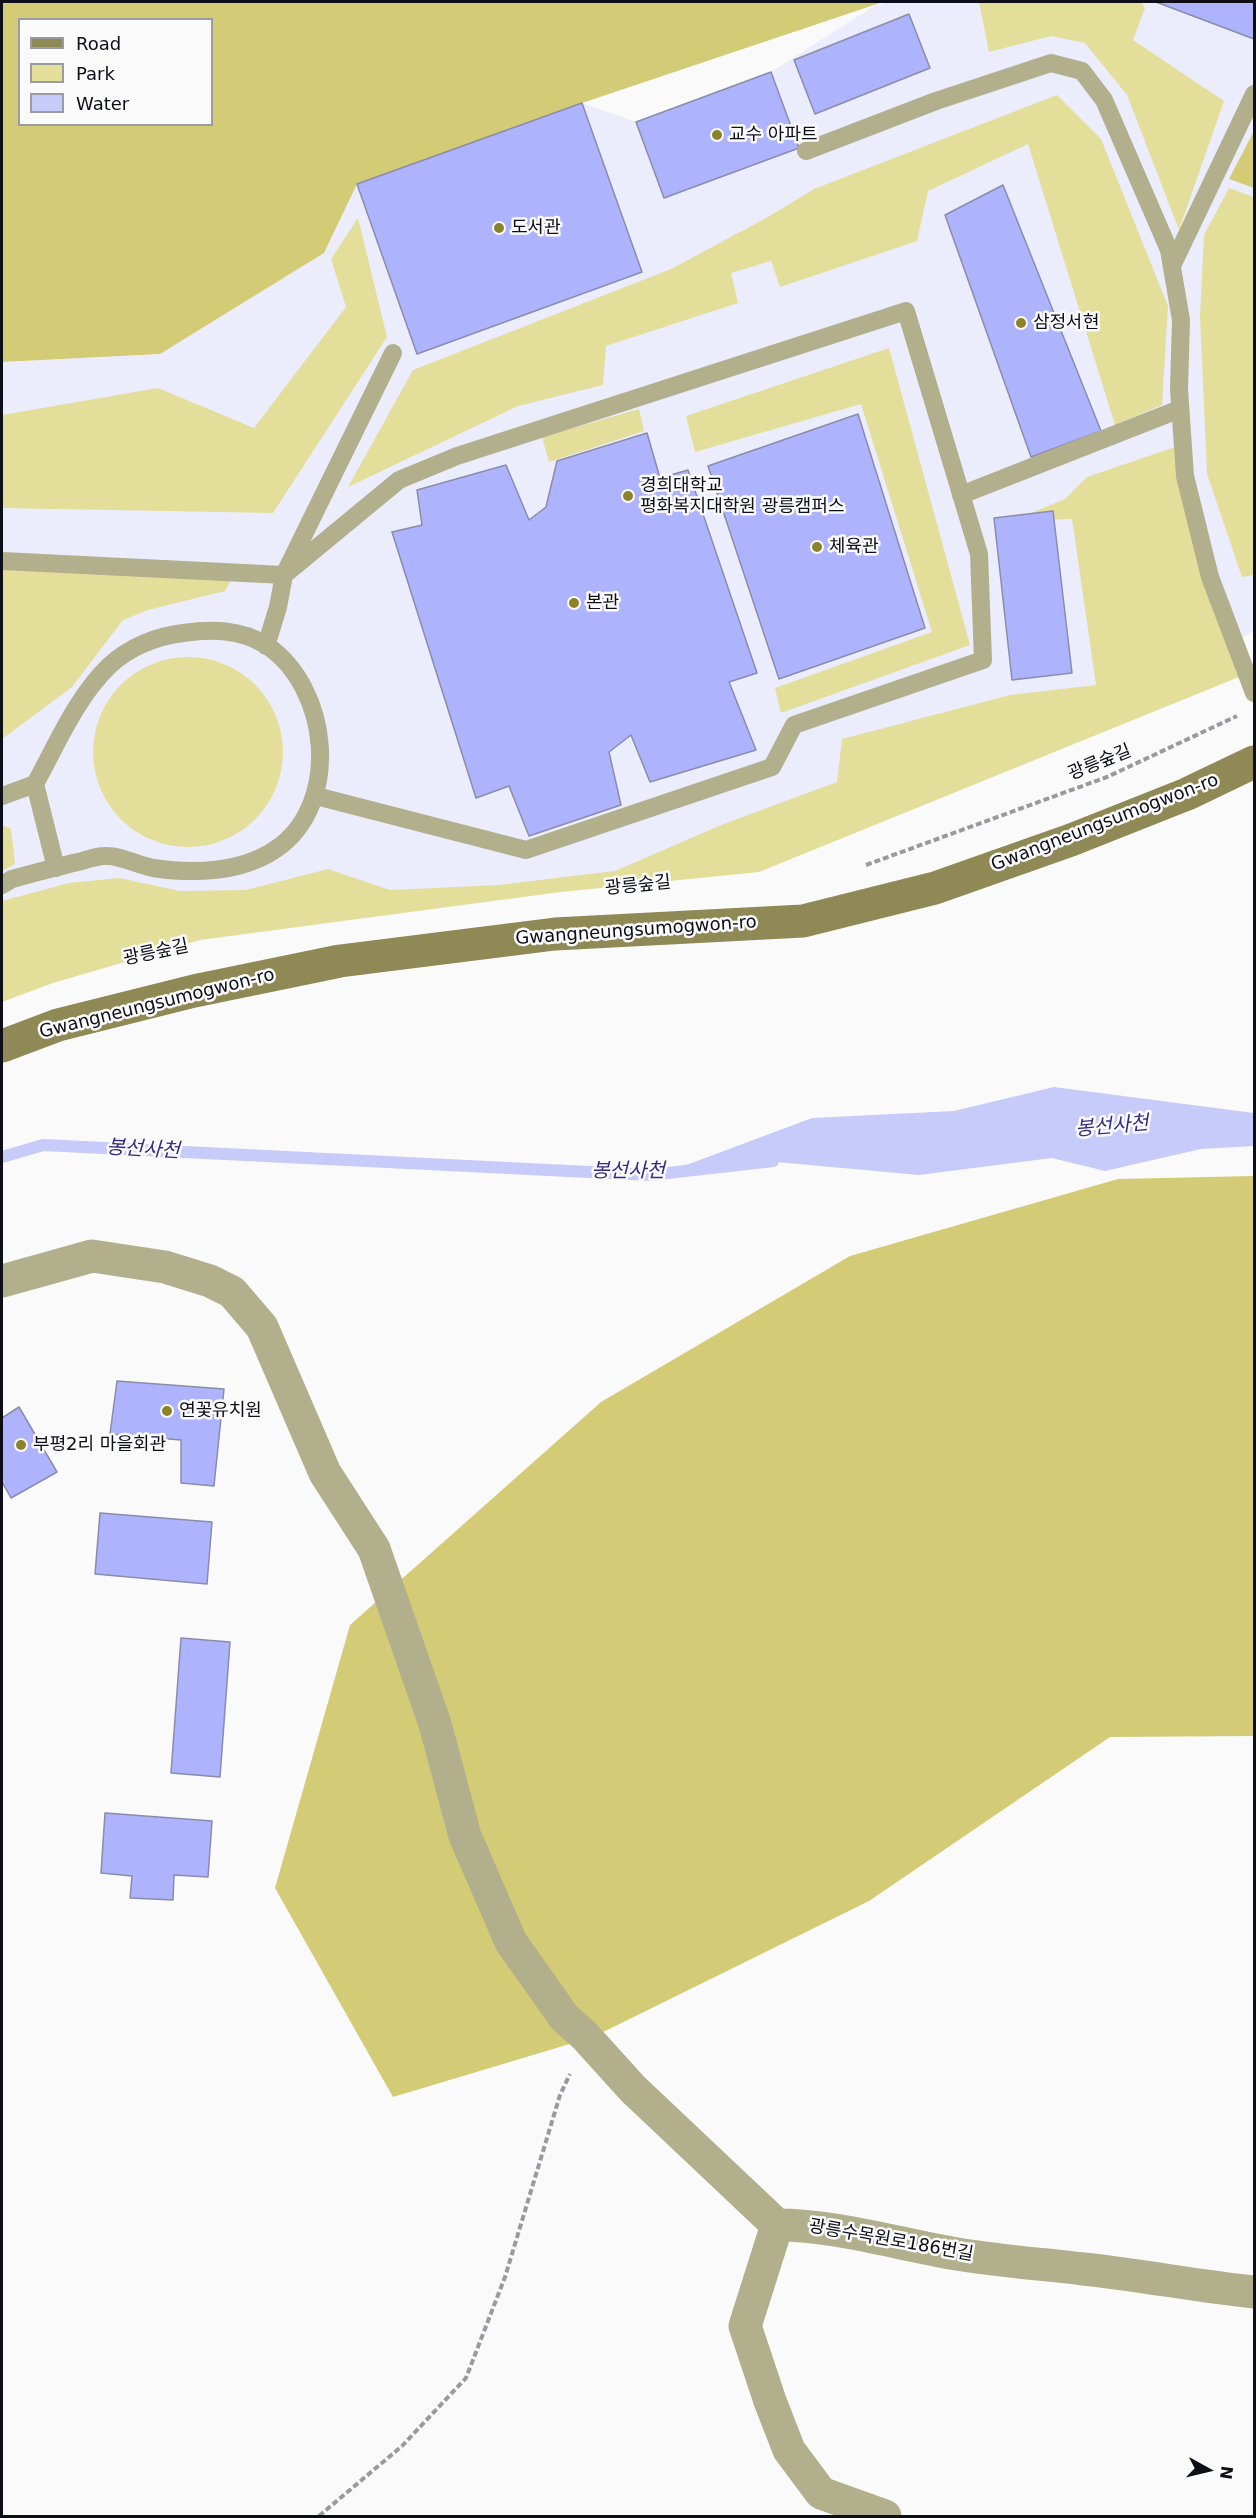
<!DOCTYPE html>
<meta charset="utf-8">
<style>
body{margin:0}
#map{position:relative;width:1256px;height:2518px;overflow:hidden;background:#fafafa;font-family:"DejaVu Sans",sans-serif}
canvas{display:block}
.frame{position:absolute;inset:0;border:3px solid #0d0e18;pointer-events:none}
.legend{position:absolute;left:18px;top:18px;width:195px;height:108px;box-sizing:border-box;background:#fafafa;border:2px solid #9b9ca0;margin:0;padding:8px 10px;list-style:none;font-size:18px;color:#0d0e18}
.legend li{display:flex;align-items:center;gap:12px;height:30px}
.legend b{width:30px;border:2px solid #9b9ca0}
.north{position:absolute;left:1178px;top:2440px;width:60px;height:60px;-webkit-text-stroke:4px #fafafa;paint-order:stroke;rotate:98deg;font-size:16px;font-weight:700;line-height:24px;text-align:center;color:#0d0e18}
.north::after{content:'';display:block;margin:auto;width:21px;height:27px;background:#0d0e18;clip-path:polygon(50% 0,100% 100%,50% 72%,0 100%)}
</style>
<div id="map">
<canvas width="1256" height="2518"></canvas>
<div class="frame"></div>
<ul class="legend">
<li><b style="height:8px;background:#8f8955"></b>Road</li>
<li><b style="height:16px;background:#e4de9b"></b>Park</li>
<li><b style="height:16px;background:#c7cbf9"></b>Water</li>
</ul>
<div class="north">N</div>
</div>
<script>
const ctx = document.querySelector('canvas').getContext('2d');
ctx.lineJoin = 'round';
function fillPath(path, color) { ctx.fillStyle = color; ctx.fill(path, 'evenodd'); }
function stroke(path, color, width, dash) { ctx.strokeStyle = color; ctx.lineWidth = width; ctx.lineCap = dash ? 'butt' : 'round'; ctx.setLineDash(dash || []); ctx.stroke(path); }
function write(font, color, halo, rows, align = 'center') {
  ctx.font = font + ' "DejaVu Sans","Noto Sans KR",sans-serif'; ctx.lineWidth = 5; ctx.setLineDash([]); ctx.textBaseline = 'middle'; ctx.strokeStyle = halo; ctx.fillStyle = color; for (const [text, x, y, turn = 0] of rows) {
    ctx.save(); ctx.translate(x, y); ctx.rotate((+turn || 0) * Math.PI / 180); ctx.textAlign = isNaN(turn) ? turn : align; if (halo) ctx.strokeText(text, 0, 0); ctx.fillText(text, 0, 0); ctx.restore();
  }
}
const built = new Path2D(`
 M889,2H1254V630L1223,651L745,856L195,934L2,992V362L160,354L324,253L357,184L582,103L636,122L771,72L874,6Z`);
const green = new Path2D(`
 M979,2H1141L1145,8L1133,40L1224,101L1179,230L1127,95L1085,43L1051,36L989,52Z
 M1057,95L1101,139L1168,306L1162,405L1115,425L1028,144L928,191L917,241L780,287L771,261L731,273L738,303L606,346L603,385L518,406L348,487L413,370L671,269L768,217L814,189Z
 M1229,188L1254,197V575L1242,577L1207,474L1200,316L1204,235Z
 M358,218L387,337L273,513L2,508V415L158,388L254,428L346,307L331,259Z
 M889,348L970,645L781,713L775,688L932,632L861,404L695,452L686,416Z
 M639,409L644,431L549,462L542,437Z
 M1178,446L1239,677L759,872L561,892L200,940L53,983L2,1002V901L69,883L119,878L180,891L246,890L328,869L390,890L498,885L615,871L721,825L837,782L842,739L1010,695L1096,685L1072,519L1012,521L1065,499L1087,477Z
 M2,565L239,567L225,591L148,610L123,620L72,687L2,739Z
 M93 752a95 95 0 1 1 190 0a95 95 0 1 1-190 0Z
 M2,825L11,829L15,864L2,871Z`);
const forest = new Path2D(`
 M2,2H883L582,103L357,184L324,253L160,354L2,362ZM20,20H212V124H20Z
 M1254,131V188L1229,179Z
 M1254,1176V1736L1110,1737L869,1901L593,2037L393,2097L275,1888L350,1625L601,1402L850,1256L1118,1179Z`);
const water = new Path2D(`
 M1054,1087L1254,1113V1146L1201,1149L1105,1171L1052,1158L919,1175L777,1162L681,1167L812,1118L954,1111Z`);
const stream = new Path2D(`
 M2,1157L43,1145L650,1175L773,1161`);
const building = new Path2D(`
 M1156,2H1254V39Z
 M909,14L930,68L815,114L794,60Z
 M771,72L799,148L664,198L636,122Z
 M582,103L642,272L417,354L357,184Z
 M1003,185L1101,431L1031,457L945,215Z
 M858,414L925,628L779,679L708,466Z
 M647,433L660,478L688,470L757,673L729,682L756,750L650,782L631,735L609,752L621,805L529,836L509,786L476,798L392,532L422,525L417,490L506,465L529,520L546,507L557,461Z
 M1053,511L1072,673L1012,680L994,518Z
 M117,1381L224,1389L214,1486L181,1483V1440L110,1434Z
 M19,1407L57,1472L11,1498L2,1482V1418Z
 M100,1513L212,1522L207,1584L95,1574Z
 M181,1638L230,1642L220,1777L171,1773Z
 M105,1813L212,1821L208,1877L174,1875L173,1900L130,1898L132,1876L101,1873Z`);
const path = new Path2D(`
 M866,865L1107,777L1237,716
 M319,2516L402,2446L466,2378L505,2277L560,2095L570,2074`);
const lane = new Path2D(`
 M806,151L936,101L1051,63L1082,71L1104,100L1169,250L1181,320L1179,389L1185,476L1210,577L1254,693
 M1172,266L1254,94
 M961,495L1180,409
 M2,561L284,575L399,480L457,456L906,311L979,554L983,660L794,725L772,767L526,850L316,796
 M266,646L278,607L284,575L393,353
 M35,784L56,868
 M2,796L35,784C57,744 76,698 109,666C129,647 157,636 183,633C211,629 240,629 266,645C330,687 342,804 276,849C241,873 193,874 153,868C137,865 120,855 105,856C96,856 86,860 78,862C56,867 34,873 12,879L2,885`);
const street = new Path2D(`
 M2,1281L92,1256L165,1267L210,1281L232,1292L262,1327L325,1473L374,1549L435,1724L465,1836L511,1942L564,2017L585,2036L633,2089L777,2225
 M777,2225C837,2225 897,2244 957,2254C999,2261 1041,2264 1083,2269C1140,2275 1197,2286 1254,2292
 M777,2225L745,2326L770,2401L789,2450L821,2493L885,2516`);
const secondary = new Path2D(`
 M2,1046L58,1025L194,991L340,961L555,934L803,921L935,888L1071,840L1187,794L1254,762`);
const markers = [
 [717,135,6,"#8b8229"],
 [499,228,6,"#8b8229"],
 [1021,323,6,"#8b8229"],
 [628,496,6,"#8b8229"],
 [817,547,6,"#8b8229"],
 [574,603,6,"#8b8229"],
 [167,1411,6,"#8b8229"],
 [21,1445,6,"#8b8229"]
];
const poiNames = [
 ["교수 아파트",729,135],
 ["도서관",511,228],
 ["삼정서현",1033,323],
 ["경희대학교",640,486],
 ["평화복지대학원 광릉캠퍼스",640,507],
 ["체육관",829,547],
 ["본관",586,603],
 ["연꽃유치원",179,1411],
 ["부평2리 마을회관",33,1445]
];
const streetNames = [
 ["광릉숲길",1100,763,-22],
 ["Gwangneungsumogwon-ro",1105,823,-21],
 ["광릉숲길",638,886,-6],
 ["Gwangneungsumogwon-ro",636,931,-4],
 ["광릉숲길",156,953,-12],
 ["Gwangneungsumogwon-ro",157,1004,-14],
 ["광릉수목원로186번길",891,2241,10]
];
const waterNames = [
 ["봉선사천",1112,1127,-5],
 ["봉선사천",143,1150,3],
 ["봉선사천",628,1172]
];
fillPath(built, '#ebedfd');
fillPath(green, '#e4de9b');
fillPath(forest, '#d4cb76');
fillPath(water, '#c7cbf9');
stroke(stream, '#c7cbf9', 12);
fillPath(building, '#aeb3fe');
stroke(building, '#8a8ca9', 1.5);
stroke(path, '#999a9e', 4, [6, 3]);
stroke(lane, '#b2af8c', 18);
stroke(street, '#b2af8c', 33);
stroke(secondary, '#8f8955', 33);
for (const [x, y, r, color] of markers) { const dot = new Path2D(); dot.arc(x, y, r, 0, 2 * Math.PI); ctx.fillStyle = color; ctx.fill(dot); stroke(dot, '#fafafa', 2); }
write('18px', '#0d0e18', '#fafafa', poiNames, 'left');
write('18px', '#0d0e18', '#fafafa', streetNames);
write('italic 20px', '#352d82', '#fafafa', waterNames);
</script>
